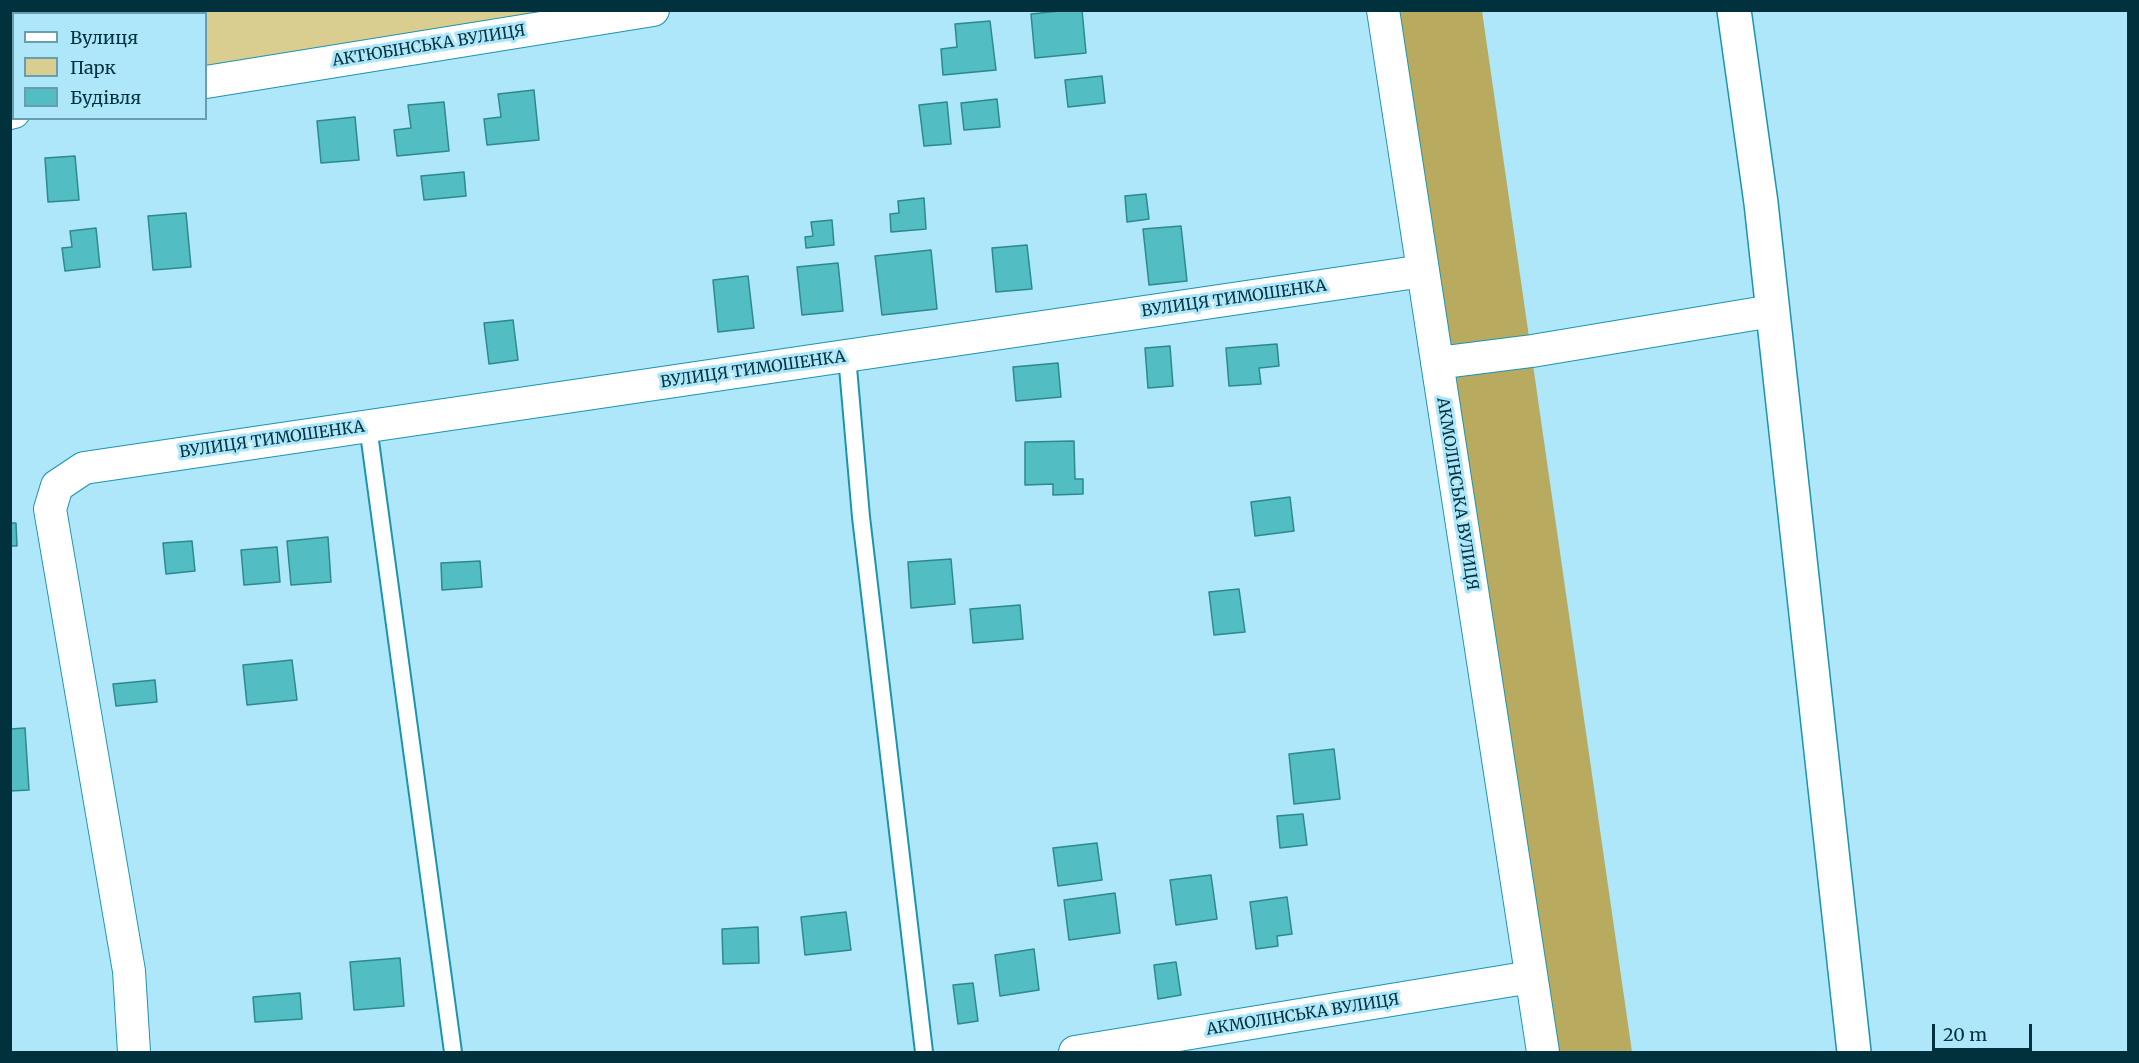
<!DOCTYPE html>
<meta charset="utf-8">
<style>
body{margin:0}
#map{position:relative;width:2139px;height:1063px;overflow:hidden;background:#aee7f9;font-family:Merriweather,serif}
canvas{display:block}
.frame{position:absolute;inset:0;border:12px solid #00313d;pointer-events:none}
.legend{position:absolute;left:12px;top:12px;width:195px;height:108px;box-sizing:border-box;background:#aee7f9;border:2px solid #689eae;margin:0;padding:8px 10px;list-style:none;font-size:18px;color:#00313d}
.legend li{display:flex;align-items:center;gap:12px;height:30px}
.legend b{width:30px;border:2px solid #689eae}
.scale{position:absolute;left:1932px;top:1024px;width:100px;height:27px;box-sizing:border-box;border:3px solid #00313d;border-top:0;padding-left:8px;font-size:18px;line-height:21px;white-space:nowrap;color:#00313d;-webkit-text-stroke:4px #aee7f9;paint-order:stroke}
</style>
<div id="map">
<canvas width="2139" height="1063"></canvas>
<div class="frame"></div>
<ul class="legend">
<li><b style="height:8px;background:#fff"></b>Вулиця</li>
<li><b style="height:16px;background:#d9ce90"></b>Парк</li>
<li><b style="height:16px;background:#52bdc2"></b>Будівля</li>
</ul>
<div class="scale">20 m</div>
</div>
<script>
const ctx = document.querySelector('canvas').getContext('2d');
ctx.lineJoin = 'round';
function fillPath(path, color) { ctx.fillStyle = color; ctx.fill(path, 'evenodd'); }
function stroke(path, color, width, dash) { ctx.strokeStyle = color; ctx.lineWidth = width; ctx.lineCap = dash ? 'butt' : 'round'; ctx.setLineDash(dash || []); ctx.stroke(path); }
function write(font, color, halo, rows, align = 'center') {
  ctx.font = font + ' Merriweather,serif'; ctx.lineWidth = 6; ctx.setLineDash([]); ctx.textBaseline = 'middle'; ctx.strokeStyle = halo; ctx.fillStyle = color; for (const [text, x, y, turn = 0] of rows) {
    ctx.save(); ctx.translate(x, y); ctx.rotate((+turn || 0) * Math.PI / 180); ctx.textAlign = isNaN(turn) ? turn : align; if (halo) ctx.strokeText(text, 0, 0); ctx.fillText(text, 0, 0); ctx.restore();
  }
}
const green = new Path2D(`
 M11,11H653L206,82V14H14V112L11,113Z`);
const forest = new Path2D(`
 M1383,11H1482L1632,1052H1543Z`);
const building = new Path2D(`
 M19,10H73L74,14H19Z
 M125,10H174L175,14H126Z
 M1069,10H1082L1086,53L1035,58L1031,14Z
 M990,21L996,70L943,75L941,49L957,47L955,24Z
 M1102,76L1105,103L1068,107L1065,80Z
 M534,90L539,140L487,145L484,119L501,117L498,94Z
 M997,99L1000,127L964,130L961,103Z
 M444,102L449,151L397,156L394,130L411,128L408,105Z
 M947,102L951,144L924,146L919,105Z
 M355,117L359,160L321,163L317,121Z
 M75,156L79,200L48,202L45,158Z
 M464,172L466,196L424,200L421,176Z
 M1146,194L1149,219L1127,222L1125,196Z
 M924,198L926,229L891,232L890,214L899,213L898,201Z
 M186,213L191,267L153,270L148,216Z
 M832,220L834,245L806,248L805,237L813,236L811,222Z
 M1181,226L1187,281L1149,285L1143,229Z
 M96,228L100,267L65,271L62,248L72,247L70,231Z
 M1027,245L1032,289L996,292L992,248Z
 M931,250L937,309L882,315L875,256Z
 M838,263L843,311L802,315L797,267Z
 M748,276L754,328L718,332L713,280Z
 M513,320L518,360L489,364L484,323Z
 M1277,344L1279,366L1259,368L1261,384L1229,386L1226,348Z
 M1170,346L1173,386L1148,388L1145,348Z
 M1058,363L1061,397L1016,401L1013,367Z
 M1074,441L1075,479H1083V494L1053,495V484L1025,485V442Z
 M1290,497L1294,531L1255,536L1251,502Z
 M10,523H16L17,546H10Z
 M328,537L331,582L291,585L287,541Z
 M192,541L195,571L166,574L163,543Z
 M277,547L280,582L244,585L241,550Z
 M951,559L955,604L911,608L908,562Z
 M480,561L482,587L442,590L441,563Z
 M1239,589L1245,632L1214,635L1209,592Z
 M1020,605L1023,639L973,643L970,609Z
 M292,660L297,700L247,705L243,665Z
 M155,680L157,702L116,706L113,684Z
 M25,728L29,790L10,791V729Z
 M1334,749L1340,799L1294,804L1289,754Z
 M1303,814L1307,845L1280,848L1277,816Z
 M1097,843L1102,880L1058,886L1053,848Z
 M1211,875L1217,919L1176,925L1170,880Z
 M1115,893L1120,933L1069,940L1064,900Z
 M1287,897L1292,934L1277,936L1278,946L1256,949L1250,902Z
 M846,912L851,950L805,955L801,917Z
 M758,927L759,963L723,964L722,929Z
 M1034,949L1039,990L1000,996L995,955Z
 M400,958L404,1006L354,1010L350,962Z
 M1176,962L1181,995L1158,999L1154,965Z
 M973,983L978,1021L958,1024L953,985Z
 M300,993L302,1019L255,1022L253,997Z`);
const service = new Path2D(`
 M847,356L861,517L924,1052
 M368,426L453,1052`);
const minor = new Path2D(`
 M1383,10L1543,1052
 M206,82L653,10
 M10,113L14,112
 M1437,363L1532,351L1772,311
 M134,1052L129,971L50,509L57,486L84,468L1423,271
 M1075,1052L1531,977`);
const tertiary = new Path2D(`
 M1734,10L1761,203L1854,1052`);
const streetNames = [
 ["АКТЮБІНСЬКА ВУЛИЦЯ",429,46,-9],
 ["ВУЛИЦЯ ТИМОШЕНКА",1234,299,-8],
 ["ВУЛИЦЯ ТИМОШЕНКА",753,370,-8],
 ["ВУЛИЦЯ ТИМОШЕНКА",272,440,-8],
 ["АКМОЛІНСЬКА ВУЛИЦЯ",1457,494,81],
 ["АКМОЛІНСЬКА ВУЛИЦЯ",1303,1015,-9]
];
fillPath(green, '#d9ce90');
fillPath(forest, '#b8aa5e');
fillPath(building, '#52bdc2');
stroke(building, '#2d898c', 1.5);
stroke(service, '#1c94b0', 20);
stroke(minor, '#1c94b0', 34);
stroke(tertiary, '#1c94b0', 36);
stroke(service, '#fff', 16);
stroke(minor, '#fff', 32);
stroke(tertiary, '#fff', 33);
write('16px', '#00313d', '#aee7f9', streetNames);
</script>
